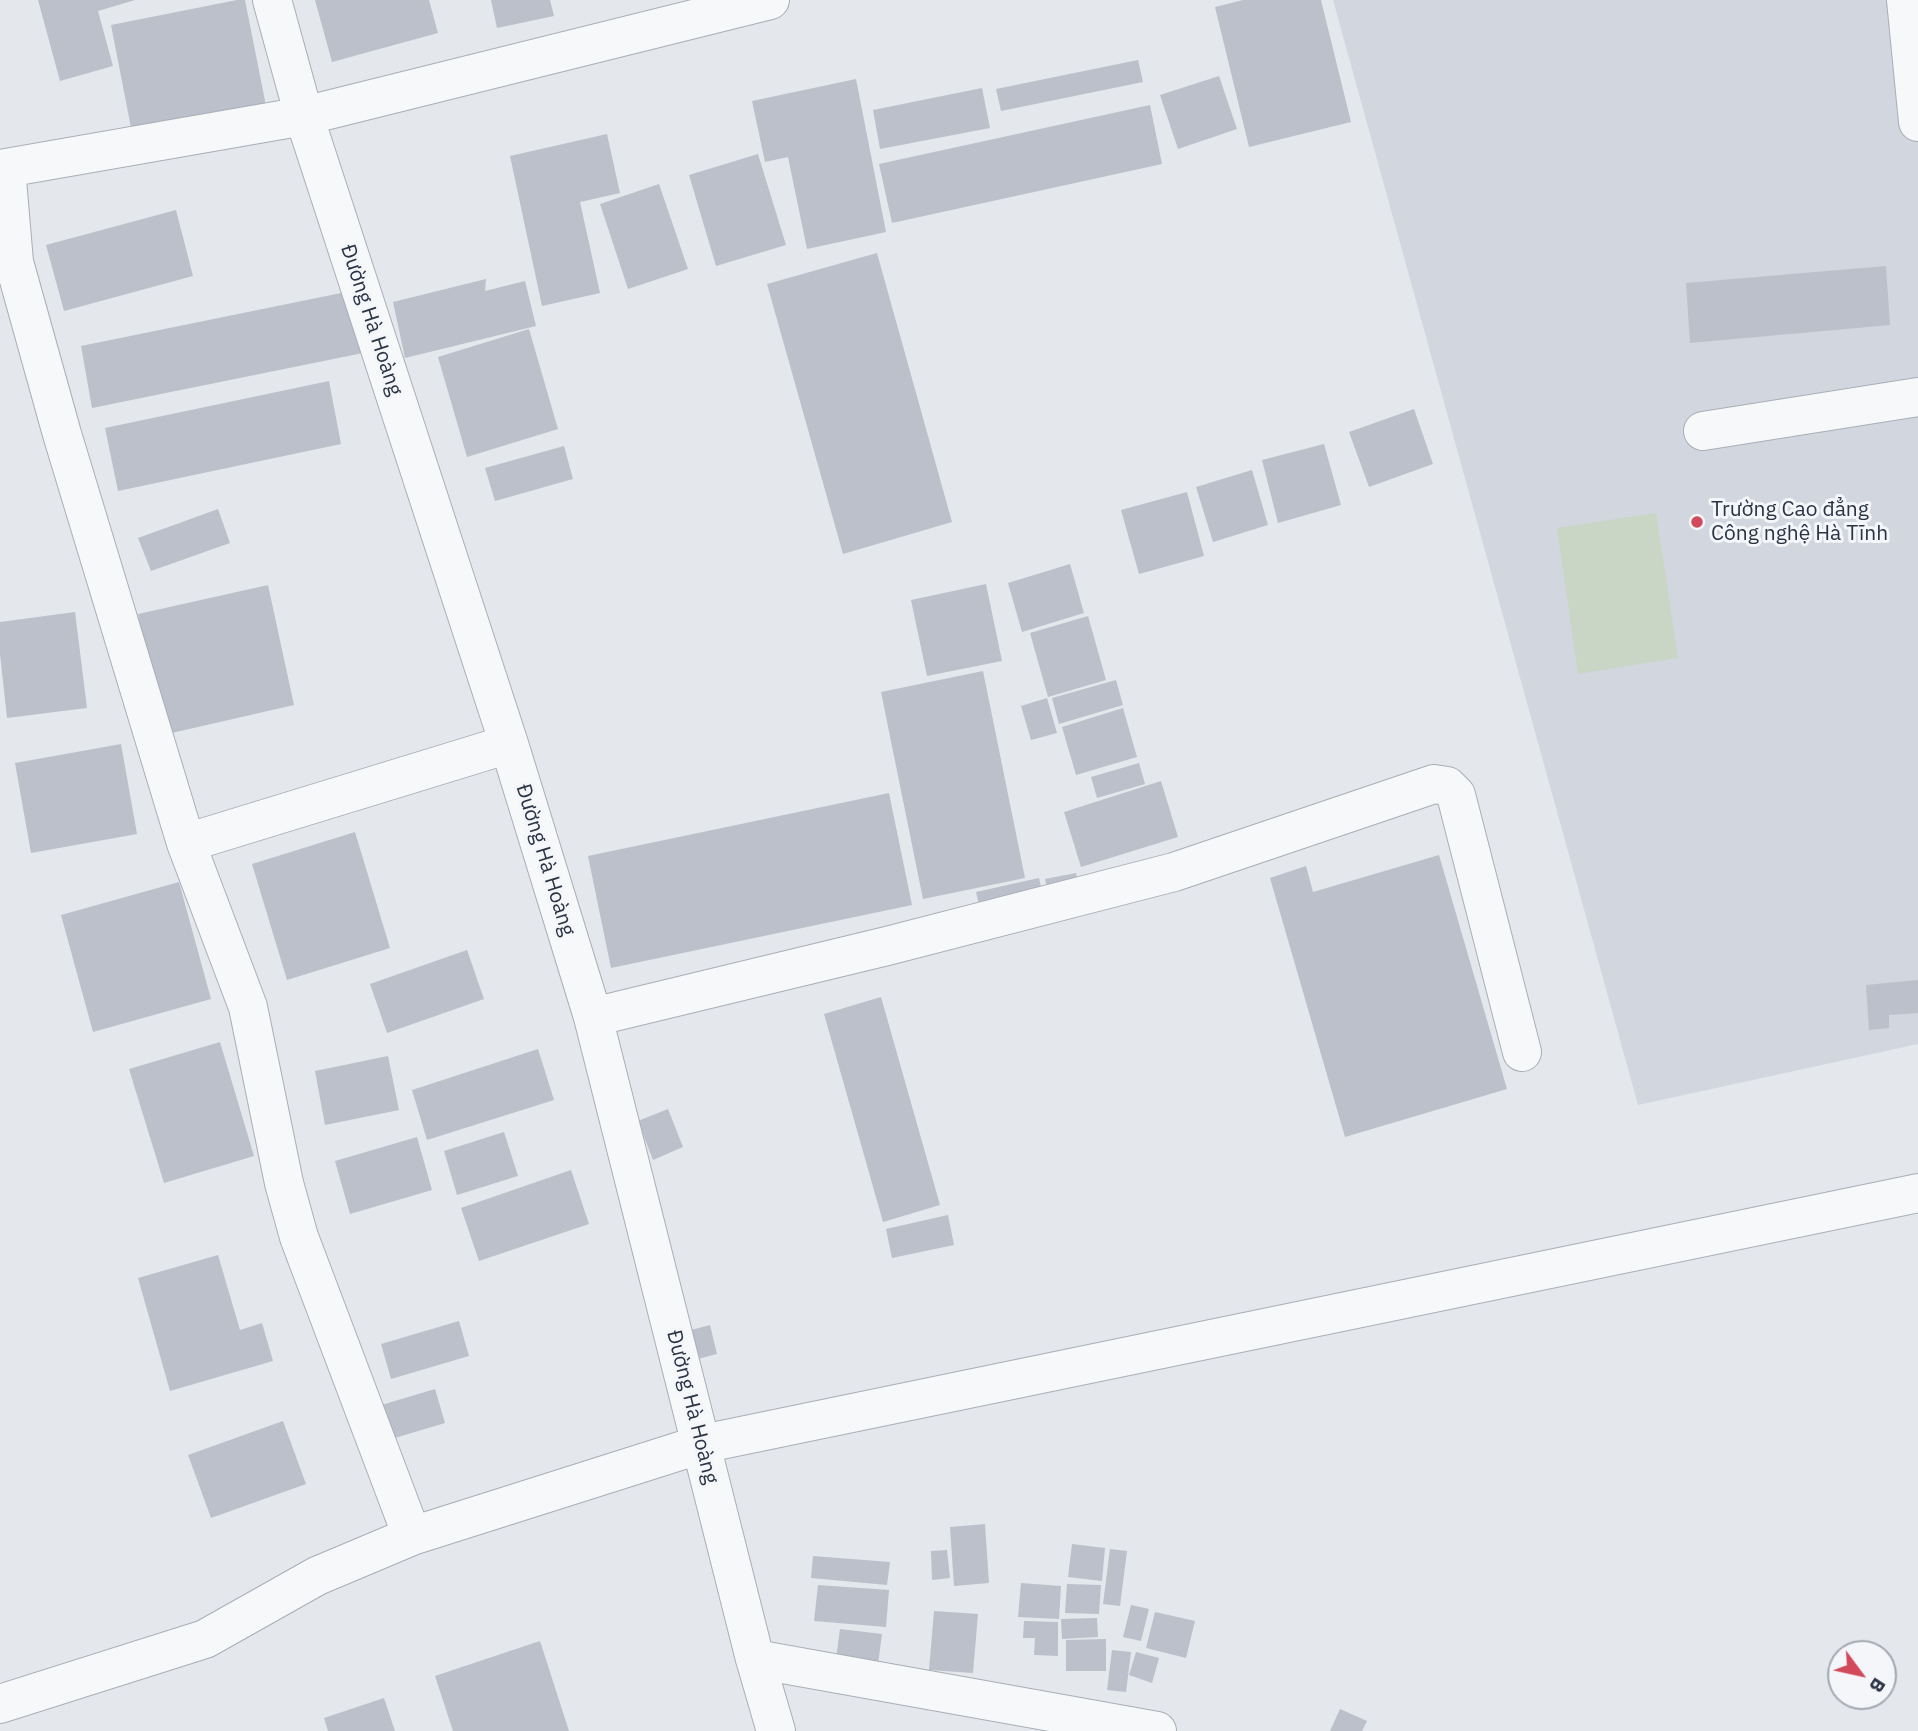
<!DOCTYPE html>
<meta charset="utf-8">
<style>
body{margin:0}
#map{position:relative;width:1918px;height:1731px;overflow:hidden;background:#e4e7ec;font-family:"IBM Plex Sans",sans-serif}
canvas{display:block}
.north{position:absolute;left:1827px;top:1640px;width:70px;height:70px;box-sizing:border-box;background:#f4f6f9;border:2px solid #a4a8b1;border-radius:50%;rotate:123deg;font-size:19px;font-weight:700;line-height:28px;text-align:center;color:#2b3445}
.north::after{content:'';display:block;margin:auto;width:24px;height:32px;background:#d1495b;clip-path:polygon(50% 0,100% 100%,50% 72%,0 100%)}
</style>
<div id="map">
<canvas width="1918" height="1731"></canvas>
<div class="north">B</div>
</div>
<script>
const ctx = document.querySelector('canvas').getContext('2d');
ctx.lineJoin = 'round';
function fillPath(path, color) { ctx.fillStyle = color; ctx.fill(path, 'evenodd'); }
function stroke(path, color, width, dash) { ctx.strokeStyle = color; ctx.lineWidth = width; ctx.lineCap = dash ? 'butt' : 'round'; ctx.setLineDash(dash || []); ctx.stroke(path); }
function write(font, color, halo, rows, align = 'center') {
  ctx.font = font + ' "IBM Plex Sans",sans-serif'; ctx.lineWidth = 6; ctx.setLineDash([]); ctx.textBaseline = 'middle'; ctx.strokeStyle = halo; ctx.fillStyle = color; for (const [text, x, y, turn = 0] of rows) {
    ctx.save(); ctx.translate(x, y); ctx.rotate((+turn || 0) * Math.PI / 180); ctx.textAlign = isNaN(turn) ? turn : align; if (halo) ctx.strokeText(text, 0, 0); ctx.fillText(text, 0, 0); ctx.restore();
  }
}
const built = new Path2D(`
 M1333,0H1918V1044L1638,1105Z`);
const green = new Path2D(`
 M1656,513L1678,658L1578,674L1557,528Z`);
const building = new Path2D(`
 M38,0H135L98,11L113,66L60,81Z
 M237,0H245L267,111L133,138L111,25Z
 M315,0H429L438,33L332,62Z
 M491,0H550L554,16L497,28Z
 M1243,0H1321L1351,122L1249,147L1215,7Z
 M1138,60L1143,82L1001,111L996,89Z
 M1219,76L1237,129L1178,149L1160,95Z
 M856,79L886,232L807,249L788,157L765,162L752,101Z
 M982,88L990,128L880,149L873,110Z
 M1150,105L1162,164L892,223L879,164Z
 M607,134L620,193L580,202L600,293L542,306L510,156Z
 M758,154L786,245L716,266L689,175Z
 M659,184L688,269L628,289L600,204Z
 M176,210L193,276L64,311L46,245Z
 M877,253L952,522L843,554L767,284Z
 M1886,266L1890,325L1690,343L1686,283Z
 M486,279L485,291L525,281L536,326L405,358L393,302Z
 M351,291L363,353L92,408L81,346Z
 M529,329L558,429L467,457L438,357Z
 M329,381L341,444L118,491L105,428Z
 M1414,409L1433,464L1369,487L1349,432Z
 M1324,444L1341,505L1278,523L1262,460Z
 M564,446L573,479L495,501L485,468Z
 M1252,470L1268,525L1213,542L1196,487Z
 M1187,492L1204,556L1139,574L1121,510Z
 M218,509L230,543L151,571L138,538Z
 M1070,564L1084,613L1022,632L1008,583Z
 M986,584L1002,661L927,676L911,600Z
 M268,585L294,705L163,735L138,614Z
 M75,612L87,708L7,718L0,654V622Z
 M1088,616L1106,680L1048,697L1030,633Z
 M983,671L1025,878L923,899L881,692Z
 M1116,680L1123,705L1059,724L1052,698Z
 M1047,698L1057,733L1031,740L1021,706Z
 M1123,708L1137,757L1076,775L1062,727Z
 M121,744L137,834L31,853L15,763Z
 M1139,763L1145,784L1097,798L1091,777Z
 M1161,781L1178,837L1081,867L1064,812Z
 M889,793L912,905L611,968L588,856Z
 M355,832L390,948L287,980L252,864Z
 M1439,855L1507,1089L1345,1137L1270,878L1306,866L1313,892Z
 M1076,873L1080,893L1050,900L1045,879Z
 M1039,878L1044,900L981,914L976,892Z
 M179,882L211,999L93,1032L61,915Z
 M467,950L484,999L387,1033L370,984Z
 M1918,980V1013L1889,1015V1028L1869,1030L1866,985Z
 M881,997L940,1205L883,1222L824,1014Z
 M220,1042L254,1156L164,1183L129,1069Z
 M538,1049L554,1100L427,1140L412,1090Z
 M388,1056L399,1110L325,1125L315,1071Z
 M668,1109L683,1147L653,1160L638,1121Z
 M504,1132L518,1176L457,1195L444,1151Z
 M417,1137L432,1190L350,1214L335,1161Z
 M571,1170L589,1224L479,1261L461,1208Z
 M948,1215L954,1245L892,1258L886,1229Z
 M218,1255L240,1330L262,1323L273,1361L170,1391L138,1278Z
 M459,1321L469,1356L391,1379L381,1344Z
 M710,1325L717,1354L682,1363L676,1334Z
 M435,1389L445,1423L378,1443L368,1409Z
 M283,1421L306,1484L211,1518L188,1455Z
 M985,1524L989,1583L954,1586L950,1527Z
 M1072,1544L1105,1548L1102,1581L1068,1577Z
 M1110,1549L1127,1551L1120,1606L1103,1604Z
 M947,1550L950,1578L932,1580L931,1551Z
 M813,1556L890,1562L887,1585L811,1578Z
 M1021,1583L1061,1586L1059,1619L1018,1617Z
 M1067,1584L1101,1585L1099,1614L1065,1613Z
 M818,1585L889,1590L886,1627L814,1621Z
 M1131,1605L1149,1609L1141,1641L1123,1637Z
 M934,1611L978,1614L973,1673L929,1670Z
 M1155,1612L1195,1621L1186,1658L1146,1648Z
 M1097,1618L1098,1637L1062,1639L1061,1619Z
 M1024,1621L1058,1622V1656L1034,1655L1035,1638H1023Z
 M840,1629L882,1634L878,1664L836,1658Z
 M1106,1639V1671H1066V1640Z
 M540,1641L569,1731H453L435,1676Z
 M1112,1650L1131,1652L1126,1692L1107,1690Z
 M1136,1652L1159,1658L1152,1683L1129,1675Z
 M384,1698L395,1731H328L324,1718Z
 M1340,1709L1367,1721L1362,1731H1330Z`);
const minor = new Path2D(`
 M272,0L304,116L509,744L593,1017L755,1659L776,1731
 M1906,0L1918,122
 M6,168L14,262L62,434L186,843L248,1007L284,1183L299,1237L412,1536
 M0,169L304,116L770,0
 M1703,431L1918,397
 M186,843L509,744
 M593,1017L887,946L1174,872L1434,784L1447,786L1456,795L1522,1052
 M755,1659L1157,1731
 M0,1704L205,1639L317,1576L412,1536L702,1444L1918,1193`);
const markers = [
 [1697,522,7,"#d1495b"]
];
const streetNames = [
 ["Đường Hà Hoàng",371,320,72],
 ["Đường Hà Hoàng",545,860,73],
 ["Đường Hà Hoàng",692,1407,76]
];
const poiNames = [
 ["Trường Cao đẳng",1711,510],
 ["Công nghệ Hà Tĩnh",1711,534]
];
fillPath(built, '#d2d6de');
fillPath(green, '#c9d6c5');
fillPath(building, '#bbc0ca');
stroke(minor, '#a9aeb7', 40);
stroke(minor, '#f7f8fa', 38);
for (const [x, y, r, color] of markers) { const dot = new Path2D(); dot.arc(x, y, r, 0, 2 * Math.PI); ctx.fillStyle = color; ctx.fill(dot); stroke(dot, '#f4f6f9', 2.5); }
write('21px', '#2b3445', '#f4f6f9', streetNames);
write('21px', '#2b3445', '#f4f6f9', poiNames, 'left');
</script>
